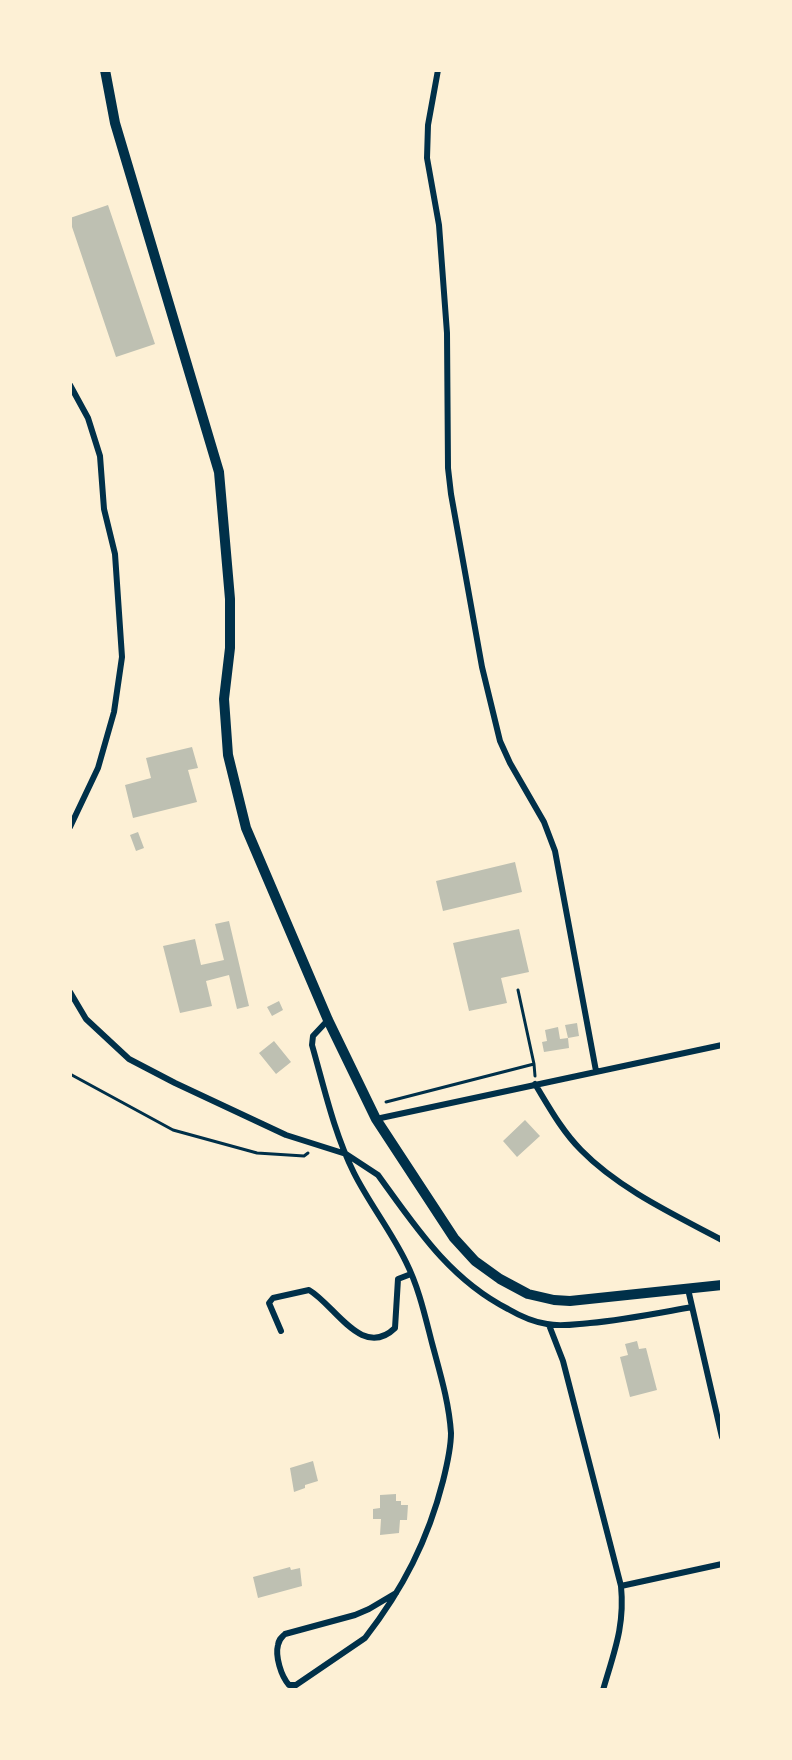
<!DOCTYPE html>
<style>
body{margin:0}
#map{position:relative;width:792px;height:1760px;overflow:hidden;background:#fdf0d5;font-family:"IBM Plex Serif",serif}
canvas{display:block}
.frame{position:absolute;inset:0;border:72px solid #fdf0d5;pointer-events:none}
</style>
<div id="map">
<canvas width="792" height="1760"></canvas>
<div class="frame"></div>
</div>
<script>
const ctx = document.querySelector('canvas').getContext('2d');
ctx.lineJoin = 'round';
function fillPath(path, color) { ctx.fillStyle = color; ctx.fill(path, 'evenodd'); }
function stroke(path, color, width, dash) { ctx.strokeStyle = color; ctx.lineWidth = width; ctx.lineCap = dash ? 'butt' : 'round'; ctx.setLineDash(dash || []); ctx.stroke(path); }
const building = new Path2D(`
 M108,205L155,344L116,357L70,221V218Z
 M192,747L198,768L188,770L197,802L133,818L125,785L151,778L146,758Z
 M138,832L144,848L136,851L130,835Z
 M515,862L522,892L443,911L436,881Z
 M229,921L249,1006L237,1009L229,975L206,981L212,1006L180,1013L163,946L195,939L201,965L224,960L215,924Z
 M519,929L529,972L501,978L507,1003L469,1011L453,943Z
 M279,1001L283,1010L272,1016L267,1007Z
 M577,1023L579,1036L568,1038L565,1025Z
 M558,1027L560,1039L568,1038L569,1048L544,1052L542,1042L547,1041L545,1030Z
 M274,1041L291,1062L276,1074L259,1053Z
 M525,1120L540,1136L517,1157L503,1141Z
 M637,1341L639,1349L646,1348L657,1390L630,1397L620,1357L628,1355L625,1344Z
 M313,1461L318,1481L305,1485V1488L294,1492L290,1468Z
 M396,1494V1501H401V1505H408L407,1520H400L399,1533L380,1535L381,1519H373V1509L380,1508V1495Z
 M290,1567L291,1570L300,1568L302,1586L258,1598L253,1577Z`);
const path = new Path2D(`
 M518,990L534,1064L535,1076
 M70,1074L173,1130L257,1153L304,1156L308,1153
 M386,1102L534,1064`);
const minor = new Path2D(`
 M438,70L428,125L427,158L439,225L447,333L448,468L451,494L482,667L500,741L510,763L544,822L555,851L596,1071
 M70,385L88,418L100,456L104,509L115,554L122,657L114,712L98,768L70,827
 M70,992L86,1019L129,1059L175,1083L286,1135L346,1154L378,1175C415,1226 449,1279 508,1309C520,1316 533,1322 547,1324C561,1327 576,1324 590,1323C624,1320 658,1313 692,1307
 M328,1020L313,1036L312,1045C324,1087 334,1133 354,1173C369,1203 391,1231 406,1262C419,1288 425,1316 432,1343C440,1373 449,1402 451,1433C451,1449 447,1465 443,1481C428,1540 403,1589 365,1638L296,1685H289C281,1676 275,1656 278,1645C279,1639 281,1638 285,1634L355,1615L369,1609L396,1593
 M535,1084C549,1107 562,1131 581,1150C619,1189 675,1215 722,1240
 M376,1119L722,1045
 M688,1289L722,1437
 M549,1325L563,1361L621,1586C625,1626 614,1652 603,1690
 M281,1331L269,1303L273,1298L309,1290C335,1305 362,1360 395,1328L398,1279L411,1274
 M621,1586L722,1564`);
const primary = new Path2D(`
 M105,70L115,123L219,472L230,599V648L224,699L228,755L246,828L328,1020L376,1119L454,1238L475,1261L500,1279L528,1294L554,1300L570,1301L722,1285`);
fillPath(building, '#bec0b2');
stroke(path, '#003049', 3);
stroke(minor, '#003049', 6);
stroke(primary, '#003049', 10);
</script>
